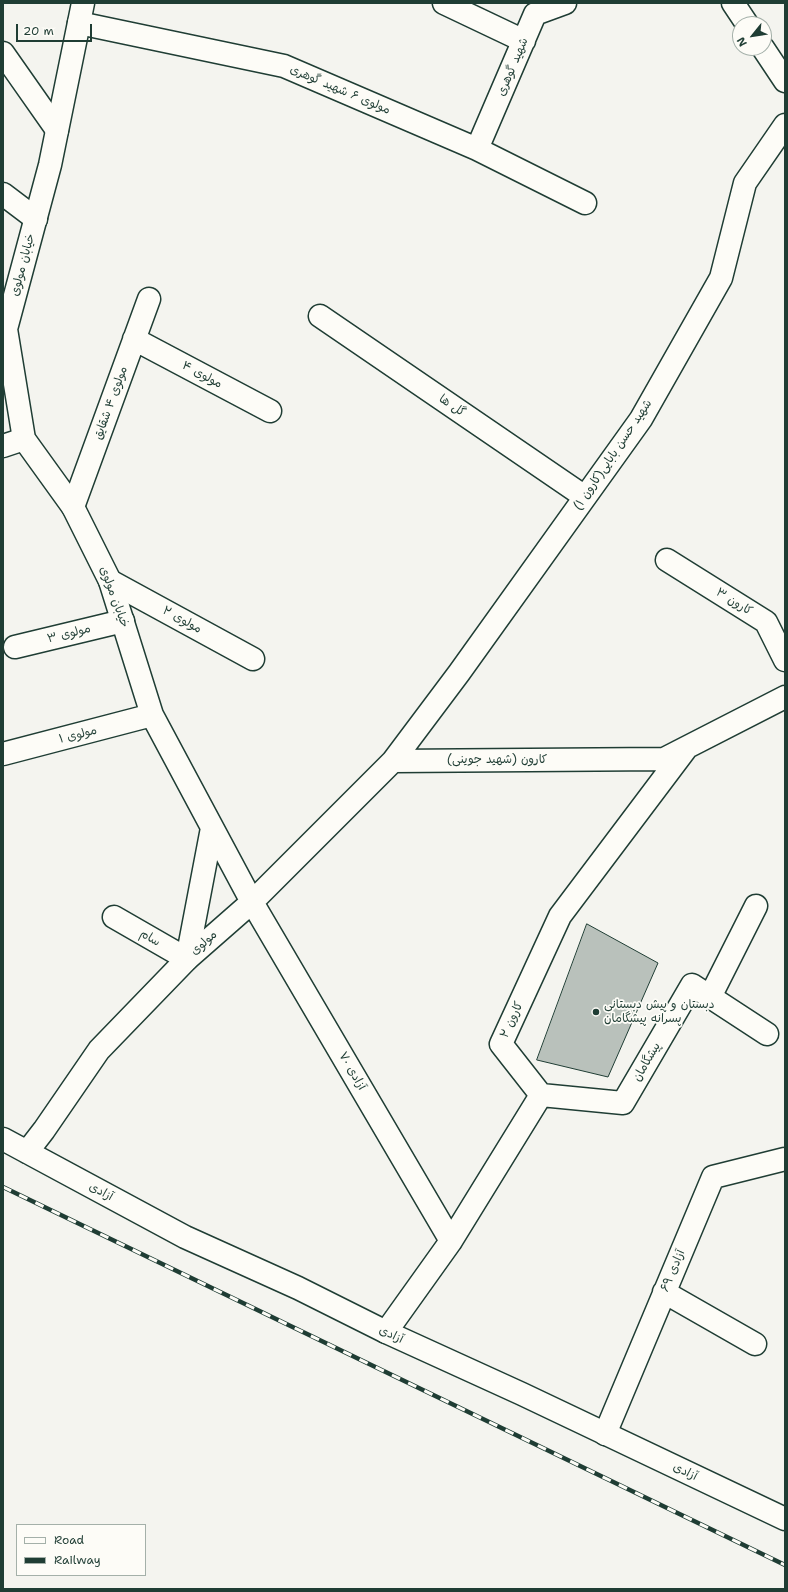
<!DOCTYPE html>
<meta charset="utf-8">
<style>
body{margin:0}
#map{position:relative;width:788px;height:1592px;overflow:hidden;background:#f4f4ef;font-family:"Shantell Sans",sans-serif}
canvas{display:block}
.frame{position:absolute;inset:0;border:4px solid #1f3d34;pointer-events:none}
.legend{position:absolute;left:16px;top:1524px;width:130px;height:52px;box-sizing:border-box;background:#fdfcf7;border:1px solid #a4b0a9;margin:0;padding:5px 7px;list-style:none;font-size:12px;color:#1f3d34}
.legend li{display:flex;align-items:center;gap:8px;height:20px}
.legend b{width:20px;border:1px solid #a4b0a9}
.north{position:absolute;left:732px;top:16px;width:40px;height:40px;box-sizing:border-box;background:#fdfcf7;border:1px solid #a4b0a9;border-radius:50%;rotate:240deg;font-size:11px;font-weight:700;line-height:16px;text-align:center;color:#1f3d34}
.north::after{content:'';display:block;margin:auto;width:14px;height:18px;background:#1f3d34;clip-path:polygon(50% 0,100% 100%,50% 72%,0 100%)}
.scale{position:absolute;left:16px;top:24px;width:76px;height:18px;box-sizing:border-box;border:2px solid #1f3d34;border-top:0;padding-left:5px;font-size:12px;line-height:14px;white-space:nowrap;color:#1f3d34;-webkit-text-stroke:3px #fdfcf7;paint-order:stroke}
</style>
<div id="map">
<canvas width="788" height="1592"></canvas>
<div class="frame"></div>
<ul class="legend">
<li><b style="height:5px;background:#fdfcf7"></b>Road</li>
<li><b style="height:5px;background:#1f3d34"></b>Railway</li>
</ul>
<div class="north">N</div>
<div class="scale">20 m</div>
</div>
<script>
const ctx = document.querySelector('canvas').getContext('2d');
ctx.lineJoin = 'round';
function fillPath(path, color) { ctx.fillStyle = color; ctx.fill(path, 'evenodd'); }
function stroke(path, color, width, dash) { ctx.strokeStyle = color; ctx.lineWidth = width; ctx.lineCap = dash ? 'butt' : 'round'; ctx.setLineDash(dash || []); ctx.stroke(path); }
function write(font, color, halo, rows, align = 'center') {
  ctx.font = font + ' "Shantell Sans","Playpen Sans Arabic",sans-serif'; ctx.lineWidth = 3.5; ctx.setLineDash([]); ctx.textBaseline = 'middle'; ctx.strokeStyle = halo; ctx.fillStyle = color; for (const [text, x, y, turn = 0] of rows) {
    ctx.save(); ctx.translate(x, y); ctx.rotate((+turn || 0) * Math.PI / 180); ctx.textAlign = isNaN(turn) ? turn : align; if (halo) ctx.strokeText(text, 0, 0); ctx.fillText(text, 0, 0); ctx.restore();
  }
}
const building = new Path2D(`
 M587,924L658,963L608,1077L537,1060Z`);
const street = new Path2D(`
 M444,3L524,41
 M733,3L747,24
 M79,23L284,66L477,149L585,203
 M763,48L785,81
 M3,53L57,130
 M477,149L535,14L565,3
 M3,194L36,219
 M320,316L585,497
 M134,339L270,411
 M3,446L24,439
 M73,507L149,299
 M667,560L766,622L785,660
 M110,581L253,659
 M15,647L123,621
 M393,761L459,673L641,419L721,278L745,183L785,125
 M114,917L187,959
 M710,997L756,906
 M541,1095L623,1103L692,985L767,1034
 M451,1241L252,902L393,761L664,759L785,697
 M664,1292L755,1344
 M386,1332L451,1241L541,1095L501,1044L560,916L685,750
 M605,1434L713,1177L785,1159`);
const secondary = new Path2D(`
 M3,754L152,715
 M187,959L212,828
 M3,1139L185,1237L298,1288L386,1332L522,1394L785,1519
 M27,1152L44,1130L99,1050L187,959L252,902L152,715L110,581L73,507L24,439L6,329L50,165L83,3`);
const rail = new Path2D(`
 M3,1187L785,1565`);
const markers = [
 [596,1012,4,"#1f3d34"]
];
const streetNames = [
 ["شهید گوهری",513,67,-67],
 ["مولوی ۶ شهید گوهری",340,90,23],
 ["خیابان مولوی",23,265,-75],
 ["مولوی ۴",202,375,28],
 ["مولوی ۴ شقایق",111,403,-70],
 ["گل ها",452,406,34],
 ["شهید حسن بابایی(کارون ۱)",613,455,-56],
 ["خیابان مولوی",114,597,70],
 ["کارون ۳",734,602,32],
 ["مولوی ۲",182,620,29],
 ["مولوی ۳",69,634,-14],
 ["مولوی ۱",78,735,-14],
 ["کارون (شهید جوینی)",497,760],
 ["سام",150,938,30],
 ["مولوی",204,943,-41],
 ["کارون ۲",512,1020,-65],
 ["پیشگامان",647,1062,-60],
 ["آزادی ۷۰",352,1071,60],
 ["آزادی",101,1192,28],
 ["آزادی ۶۹",673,1271,-67],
 ["آزادی",391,1335,25],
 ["آزادی",685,1472,26]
];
const poiNames = [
 ["دبستان و پیش دبستانی",604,1005],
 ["پسرانه پیشگامان",604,1019]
];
fillPath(building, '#b9c1bb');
stroke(building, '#1f3d34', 1);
stroke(street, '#1f3d34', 25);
stroke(secondary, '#1f3d34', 25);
stroke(street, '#fdfcf7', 22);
stroke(secondary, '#fdfcf7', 22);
stroke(rail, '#1f3d34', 4.5);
stroke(rail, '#fdfcf7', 3, [9]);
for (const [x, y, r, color] of markers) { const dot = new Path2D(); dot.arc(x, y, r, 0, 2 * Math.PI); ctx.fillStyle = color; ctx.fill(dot); stroke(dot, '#fdfcf7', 1.5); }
write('12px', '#1f3d34', '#fdfcf7', streetNames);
write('12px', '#1f3d34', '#fdfcf7', poiNames, 'left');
</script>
